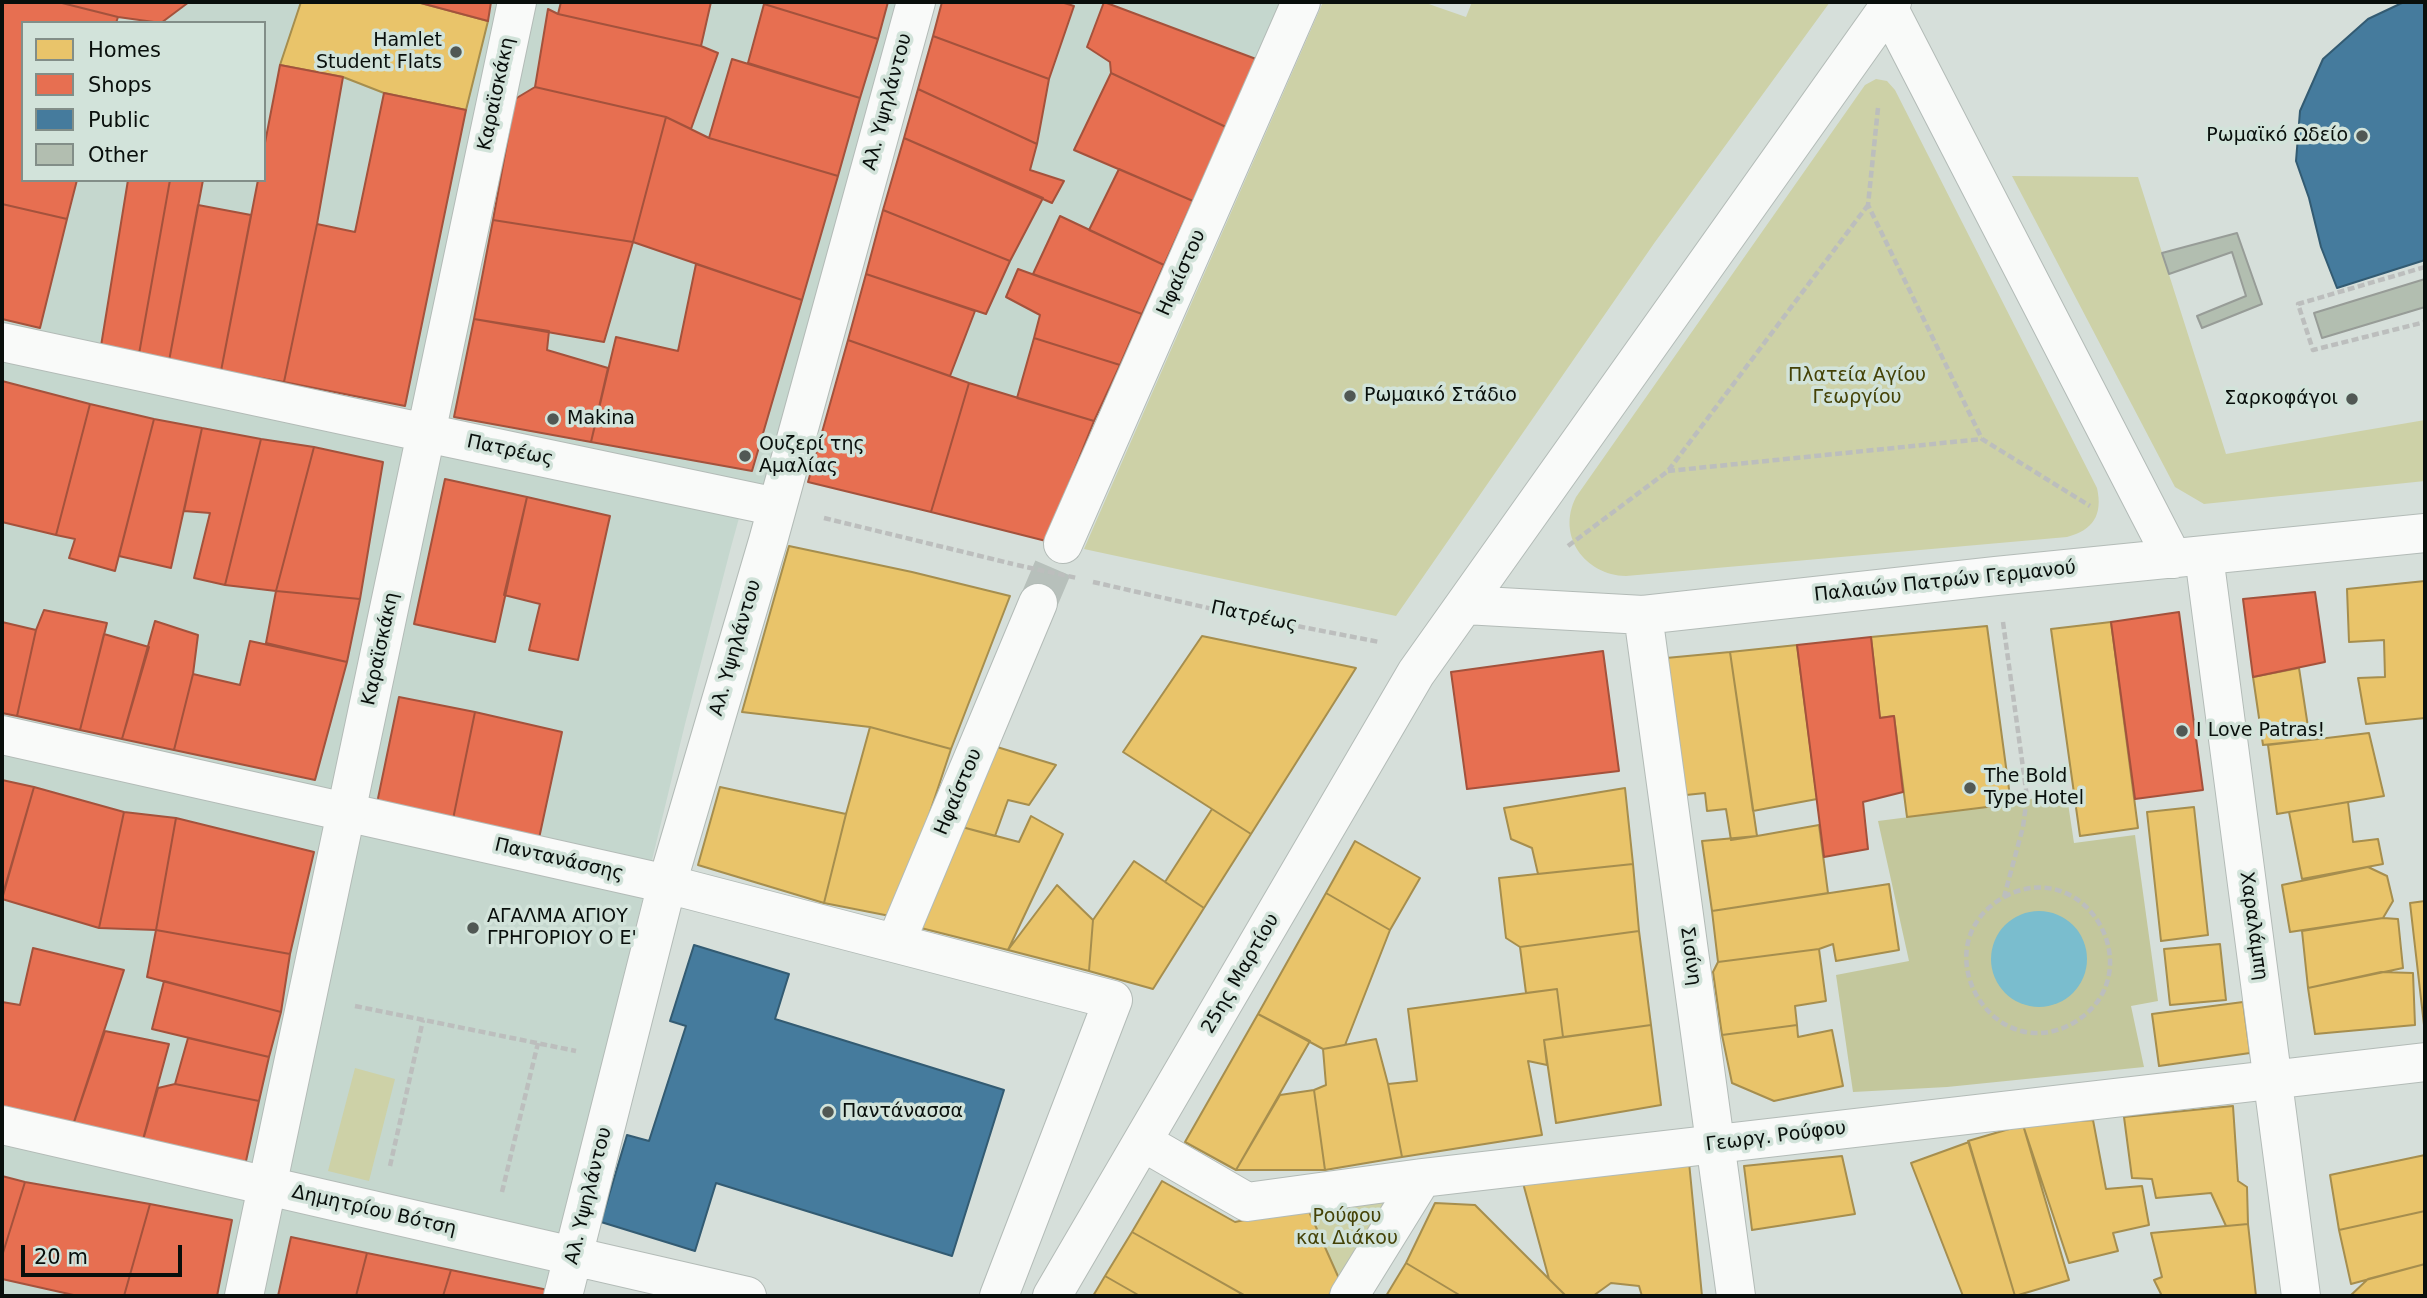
<!DOCTYPE html>
<meta charset="utf-8">
<style>
body{margin:0}
#map{position:relative;width:2427px;height:1298px;overflow:hidden;background:#d6dfda;font-family:"DejaVu Sans",sans-serif}
canvas{display:block}
.frame{position:absolute;inset:0;border:4px solid #090f0c;pointer-events:none}
.legend{position:absolute;left:21px;top:21px;width:245px;height:161px;box-sizing:border-box;background:#d2e3da;border:2px solid #828e88;margin:0;padding:9px 12px;list-style:none;font-size:21px;color:#090f0c}
.legend li{display:flex;align-items:center;gap:14px;height:35px}
.legend b{width:35px;border:2px solid #828e88}
.scale{position:absolute;left:21px;top:1245px;width:161px;height:32px;box-sizing:border-box;border:4px solid #090f0c;border-top:0;padding-left:9px;font-size:21px;line-height:24px;white-space:nowrap;color:#090f0c;-webkit-text-stroke:5px #d2e3da;paint-order:stroke}
</style>
<div id="map">
<canvas width="2427" height="1298"></canvas>
<div class="frame"></div>
<ul class="legend">
<li><b style="height:19px;background:#e9c46a"></b>Homes</li>
<li><b style="height:19px;background:#e76f51"></b>Shops</li>
<li><b style="height:19px;background:#457b9d"></b>Public</li>
<li><b style="height:19px;background:#b2beb0"></b>Other</li>
</ul>
<div class="scale">20 m</div>
</div>
<script>
const ctx = document.querySelector('canvas').getContext('2d');
ctx.lineJoin = 'round';
function fillPath(path, color) { ctx.fillStyle = color; ctx.fill(path, 'evenodd'); }
function stroke(path, color, width, dash) { ctx.strokeStyle = color; ctx.lineWidth = width; ctx.lineCap = dash ? 'butt' : 'round'; ctx.setLineDash(dash || []); ctx.stroke(path); }
function write(font, color, halo, rows, align = 'center') {
  ctx.font = font + ' "DejaVu Sans",sans-serif'; ctx.lineWidth = 7; ctx.setLineDash([]); ctx.textBaseline = 'middle'; ctx.strokeStyle = halo; ctx.fillStyle = color; for (const [text, x, y, turn = 0] of rows) {
    ctx.save(); ctx.translate(x, y); ctx.rotate((+turn || 0) * Math.PI / 180); ctx.textAlign = isNaN(turn) ? turn : align; if (halo) ctx.strokeText(text, 0, 0); ctx.fillText(text, 0, 0); ctx.restore();
  }
}
const built = new Path2D(`
 M2,2H916L784,476L744,500L731,547L685,724L557,1252L563,1296H2ZM23,23H264V180H23Z
 M942,2H1281L1094,421L1046,541L809,482Z`);
const green = new Path2D(`
 M1323,2H1423L1466,17L1472,2H1830L1655,242L1396,616L1084,549Z
 M1876,79L1887,81L1895,90L2097,488C2103,515 2093,530 2067,537L1626,576C1585,575 1556,536 1576,497L1865,85Z
 M2012,176L2138,177L2226,454L2425,420V481L2204,504L2175,487Z
 M355,1068L395,1079L369,1181L328,1171Z
 M1412,1183L1341,1283L1307,1207Z`);
const forest = new Path2D(`
 M2066,790L2074,843L2135,835L2158,1001L2131,1006L2144,1067L1947,1087L1853,1092L1836,975L1909,961L1878,821L2011,804Z`);
const water = new Path2D(`
 M1991 959a48 48 0 1 1 96 0a48 48 0 1 1-96 0Z`);
const homes = new Path2D(`
 M301,2H417L488,21L466,110L384,93L343,77L280,65Z
 M789,546L912,572L1010,596L951,749L870,727L742,712Z
 M2425,581V718L2366,724L2358,678L2385,677L2384,640L2349,642L2347,589Z
 M2111,622L2138,828L2080,836L2051,629Z
 M1987,626L2011,804L1907,817L1894,716L1880,718L1871,637Z
 M1202,636L1356,668L1251,834L1123,752Z
 M1797,645L1817,799L1753,811L1730,652Z
 M1730,652L1757,836L1731,840L1726,809L1707,811L1705,793L1686,795L1666,658Z
 M2299,668L2310,740L2263,745L2253,677Z
 M870,727L951,749L895,917L824,903L846,814Z
 M2369,733L2384,796L2277,814L2268,745Z
 M997,747L1056,765L1029,805L1008,800L995,836L962,827Z
 M720,787L846,814L824,903L698,865Z
 M1625,788L1633,864L1538,874L1532,848L1511,839L1504,808Z
 M2348,802L2353,842L2378,839L2383,864L2302,879L2289,812Z
 M2194,807L2208,935L2161,941L2147,812Z
 M1212,809L1251,834L1204,908L1165,882Z
 M1031,816L1063,834L1008,950L917,927L962,827L1019,842Z
 M1819,825L1828,893L1712,911L1702,841L1757,836Z
 M1355,841L1420,878L1390,930L1326,893Z
 M1134,861L1204,908L1153,989L1089,971L1093,920Z
 M1633,864L1639,931L1520,947L1506,938L1499,878Z
 M2368,867L2387,876L2393,901L2383,918L2290,932L2282,885Z
 M1889,884L1899,950L1836,961L1833,944L1819,949L1718,962L1712,911Z
 M1057,885L1093,920L1089,971L1008,950Z
 M1326,893L1390,930L1345,1045L1323,1049L1258,1014Z
 M2425,901V1025H2424L2410,903Z
 M2383,918L2398,919L2403,968L2308,988L2302,931Z
 M1639,931L1651,1025L1563,1037L1557,989L1526,993L1520,947Z
 M2220,944L2226,1000L2170,1005L2164,949Z
 M1819,949L1826,1001L1795,1006L1797,1025L1722,1035L1713,972L1718,962Z
 M2381,972L2413,973L2415,1025L2315,1034L2308,988Z
 M1557,989L1563,1037L1544,1040L1547,1065L1528,1061L1542,1135L1402,1157L1388,1084L1417,1081L1408,1009Z
 M2243,1002L2250,1053L2159,1066L2152,1014Z
 M1258,1014L1310,1041L1236,1170L1185,1142Z
 M1651,1025L1661,1105L1556,1123L1544,1040Z
 M1797,1025L1798,1037L1832,1030L1843,1086L1774,1101L1732,1083L1722,1035Z
 M1376,1039L1388,1084L1402,1157L1325,1170L1314,1090L1326,1085L1323,1049Z
 M1314,1090L1325,1170H1236L1280,1095Z
 M2233,1106L2238,1181L2247,1187L2248,1224L2226,1226L2211,1193L2156,1198L2152,1179L2132,1178L2124,1117Z
 M2093,1120L2106,1189L2142,1186L2149,1225L2113,1233L2118,1251L2069,1263L2023,1125Z
 M2023,1125L2069,1280L2015,1296L1968,1141Z
 M1969,1142L2015,1296H1963L1911,1163Z
 M2425,1155V1211L2339,1230L2330,1175Z
 M1842,1156L1855,1214L1752,1230L1744,1166Z
 M1689,1162L1702,1296H1642L1639,1286L1611,1283L1593,1296H1566L1549,1279L1523,1183Z
 M1162,1181L1235,1222L1307,1207L1341,1283L1328,1296H1246L1132,1232Z
 M1435,1203L1475,1205L1566,1296H1461L1406,1263Z
 M2425,1211V1264L2351,1284L2339,1230Z
 M2248,1224L2256,1296H2162L2154,1280L2162,1277L2151,1233Z
 M1132,1232L1240,1293L1239,1296H1140L1105,1276Z
 M1406,1263L1461,1296H1386Z
 M2425,1264V1296H2350L2368,1279Z
 M1105,1276L1140,1296H1093Z`);
const shops = new Path2D(`
 M2,2H58L118,17L116,23H23V180H77L67,219L2,204Z
 M58,2H189L161,23L118,17Z
 M417,2H491L488,21Z
 M561,2H711L701,46L558,14Z
 M765,2H888L878,39L764,4Z
 M942,2H1061L1074,6L1049,79L933,36Z
 M1104,2L1256,59L1226,127L1111,73L1110,62L1087,47Z
 M764,4L878,39L860,98L748,63Z
 M548,9L558,14L701,46L718,53L691,129L666,117L535,87Z
 M933,36L1049,79L1037,144L918,89Z
 M732,59L860,98L838,176L709,138Z
 M280,65L343,77L317,224L284,382L221,371L258,180H264V148Z
 M1111,73L1226,127L1193,201L1074,150Z
 M535,87L666,117L633,242L493,220L515,99Z
 M918,89L1037,144L1030,170L1064,181L1052,203L904,138Z
 M384,93L466,110L405,406L284,382L317,224L355,232Z
 M666,117L709,138L838,176L802,300L633,242Z
 M904,138L1043,198L1010,261L883,210Z
 M1119,169L1193,201L1164,265L1089,230Z
 M128,180H170L139,354L101,346Z
 M170,180H203L169,361L139,354Z
 M2,204L67,219L40,328L2,319Z
 M198,205L251,215L221,371L169,361Z
 M883,210L1010,261L986,314L866,274Z
 M1060,216L1164,265L1142,314L1033,274Z
 M493,220L633,242L604,342L474,319Z
 M696,264L802,300L752,471L591,442L616,337L678,351Z
 M1018,269L1142,314L1120,365L1034,338L1040,315L1006,297Z
 M866,274L975,311L950,376L848,340Z
 M474,319L549,331L547,350L608,368L591,442L454,417Z
 M1034,338L1120,365L1094,421L1017,398Z
 M848,340L969,383L931,512L808,482Z
 M2,381L90,404L56,535L2,522Z
 M969,383L1094,421L1046,541L931,512Z
 M90,404L154,419L115,571L69,558L75,539L56,535Z
 M154,419L202,428L171,568L119,556Z
 M202,428L261,439L225,585L194,578L210,513L184,511Z
 M261,439L314,447L276,591L225,585Z
 M314,447L383,462L360,599L276,591Z
 M445,479L527,497L495,642L414,624Z
 M527,497L610,516L578,660L529,650L540,604L504,595Z
 M276,591L360,599L347,662L266,643Z
 M2315,592L2325,662L2253,677L2243,599Z
 M44,610L107,623L80,730L17,716L36,630Z
 M2179,612L2203,790L2135,799L2111,622Z
 M155,621L198,635L193,674L174,750L122,739Z
 M2,622L36,630L17,716L2,713Z
 M104,634L149,647L122,739L80,730Z
 M1871,637L1880,718L1894,716L1903,792L1863,802L1868,849L1824,857L1797,645Z
 M250,641L347,662L315,780L174,750L193,674L240,685Z
 M1603,651L1619,771L1467,789L1451,672Z
 M399,697L475,712L452,824L376,808Z
 M475,712L562,732L538,843L452,824Z
 M2,780L34,787L2,897Z
 M34,787L124,812L99,928L2,899Z
 M124,812L176,818L156,930L99,928Z
 M176,818L314,852L290,954L156,930Z
 M156,930L290,954L281,1012L147,977Z
 M33,948L124,970L70,1134L2,1118V1002L20,1005Z
 M164,981L281,1012L269,1057L152,1029Z
 M105,1031L169,1044L139,1154L70,1134Z
 M188,1038L269,1057L259,1101L175,1084Z
 M175,1084L259,1101L243,1175L139,1154L158,1088Z
 M2,1176L25,1182L2,1256Z
 M25,1182L150,1204L124,1296H78L2,1279V1256Z
 M150,1204L232,1220L217,1296H124Z
 M291,1237L367,1253L356,1296H278Z
 M367,1253L451,1270L443,1296H356Z
 M451,1270L548,1290L546,1296H443Z`);
const public = new Path2D(`
 M2404,2H2425V260L2337,288L2321,247L2309,198L2296,161L2300,111L2323,59L2368,19Z
 M694,945L789,974L775,1019L1004,1090L952,1256L716,1183L695,1251L601,1222L627,1135L649,1141L686,1026L670,1021Z`);
const building = new Path2D(`
 M2237,233L2262,304L2202,328L2197,316L2246,296L2232,252L2169,274L2162,253Z
 M2425,279V307L2322,338L2314,313Z`);
const minorTunnel = new Path2D(`
 M1038,603L1063,544`);
const path = new Path2D(`
 M1878,108L1868,205L1982,439L2090,506
 M2425,267L2298,304L2313,350L2425,322
 M1668,471L1982,439
 M824,518L1013,564
 M1568,546L1668,471L1868,205
 M1093,582L1235,614L1379,642
 M2003,622L2027,797L2023,827L2004,897C1919,945 1993,1071 2075,1022C2154,973 2086,853 2004,897
 M355,1006L576,1051
 M390,1166L423,1020
 M502,1192L538,1043`);
const minor = new Path2D(`
 M426,433L777,507
 M1063,544L1301,2
 M2204,556L2301,1296
 M2,735L667,884L1113,1000L999,1296
 M896,942L1038,603
 M2,1125L747,1296
 M1143,1142L1247,1202L1422,1178L2425,1062
 M563,1296L667,884L768,541L916,2
 M1349,1296L1422,1178`);
const major = new Path2D(`
 M1888,7L2173,559
 M2,342L426,433
 M1465,605L1643,615L1996,576L2425,533
 M1643,615L1736,1296
 M244,1296L517,2
 M1052,1296L1416,673L1892,2`);
const pathBridge = new Path2D(`
 M1017,565L1077,578`);
const markers = [
 [456,52,7,"#515854"],
 [2362,136,7,"#515854"],
 [1350,396,7,"#515854"],
 [2352,399,7,"#515854"],
 [553,419,7,"#515854"],
 [745,456,7,"#515854"],
 [2182,731,7,"#515854"],
 [1970,788,7,"#515854"],
 [473,928,7,"#515854"],
 [828,1112,7,"#515854"]
];
const poiNames = [
 ["Hamlet",442,41,"right"],
 ["Student Flats",442,63,"right"],
 ["Ρωμαϊκό Ωδείο",2348,136,"right"],
 ["Ρωμαικό Στάδιο",1364,396],
 ["Σαρκοφάγοι",2338,399,"right"],
 ["Makina",567,419],
 ["Ουζερί της",759,445],
 ["Αμαλίας",759,467],
 ["I Love Patras!",2196,731],
 ["The Bold",1984,777],
 ["Type Hotel",1984,799],
 ["ΑΓΑΛΜΑ ΑΓΙΟΥ",487,917],
 ["ΓΡΗΓΟΡΙΟΥ Ο Ε'",487,939],
 ["Παντάνασσα",842,1112]
];
const streetNames = [
 ["Καραϊσκάκη",497,94,-78],
 ["Αλ. Υψηλάντου",888,102,-75],
 ["Ηφαίστου",1182,273,-66],
 ["Πατρέως",510,451,12],
 ["Παλαιών Πατρών Γερμανού",1945,582,-6],
 ["Πατρέως",1254,617,12],
 ["Αλ. Υψηλάντου",736,648,-74],
 ["Καραϊσκάκη",381,649,-78],
 ["Ηφαίστου",959,792,-67],
 ["Παντανάσσης",559,860,13],
 ["Χαραλάμπη",2253,926,82],
 ["Σισίνη",1690,956,82],
 ["25ης Μαρτίου",1241,974,-60],
 ["Γεωργ. Ρούφου",1776,1137,-7],
 ["Αλ. Υψηλάντου",589,1196,-76],
 ["Δημητρίου Βότση",374,1211,13]
];
const parkNames = [
 ["Πλατεία Αγίου",1857,376],
 ["Γεωργίου",1857,398],
 ["Ρούφου",1347,1217],
 ["και Διάκου",1347,1239]
];
fillPath(built, '#c5d7ce');
fillPath(green, '#cdd1a7');
fillPath(forest, '#c3c79c');
fillPath(water, '#7abdce');
fillPath(homes, '#e9c46a');
stroke(homes, '#a68e4e', 2);
fillPath(shops, '#e76f51');
stroke(shops, '#a4523c', 2);
fillPath(public, '#457b9d');
stroke(public, '#335b72', 2);
fillPath(building, '#b2beb0');
stroke(building, '#979c97', 2);
stroke(minorTunnel, '#b7c0bb', 38, [38, 19]);
stroke(minor, '#b3bbb7', 40);
stroke(major, '#b3bbb7', 40);
stroke(path, '#bcbebd', 4.5, [7, 3.5]);
stroke(minor, '#f9faf9', 38);
stroke(major, '#f9faf9', 38);
stroke(pathBridge, '#bcbebd', 4.5, [7, 3.5]);
for (const [x, y, r, color] of markers) { const dot = new Path2D(); dot.arc(x, y, r, 0, 2 * Math.PI); ctx.fillStyle = color; ctx.fill(dot); stroke(dot, '#d2e3da', 2.5); }
write('19px', '#090f0c', '#d2e3da', poiNames, 'left');
write('19px', '#090f0c', '#d2e3da', streetNames);
write('19px', '#444207', '#d2e3da', parkNames);
</script>
